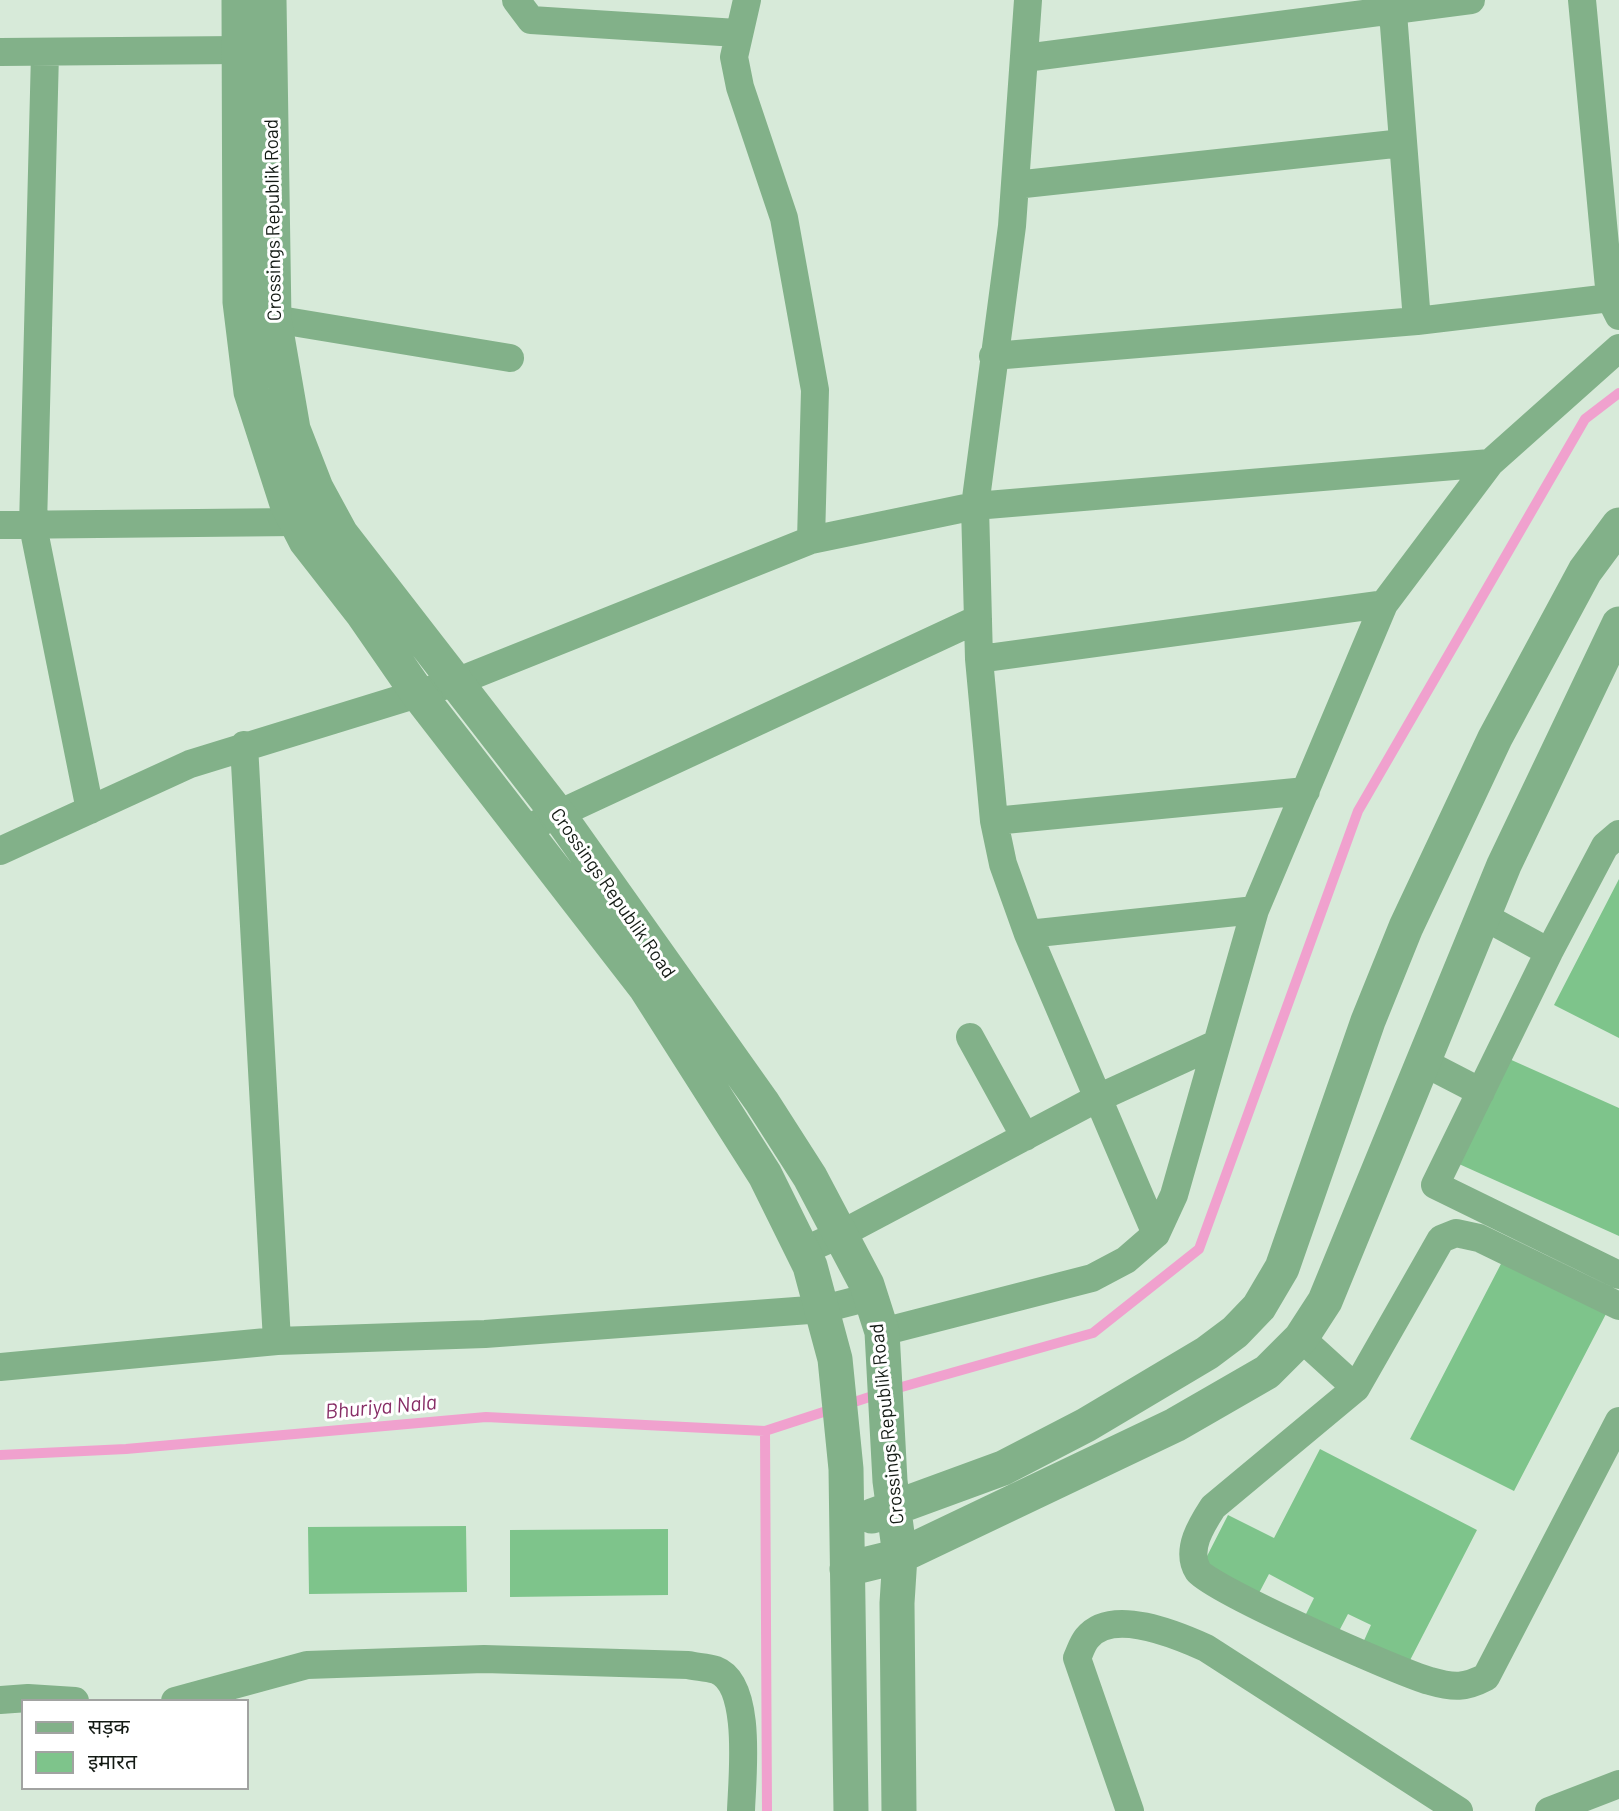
<!DOCTYPE html>
<meta charset="utf-8">
<style>
body{margin:0}
#map{position:relative;width:1619px;height:1811px;overflow:hidden;background:#d7ead9;font-family:Barlow,"Noto Sans Devanagari",sans-serif}
canvas{display:block}
.legend{position:absolute;left:21px;top:1699px;width:228px;height:91px;box-sizing:border-box;background:#fff;border:2px solid #a1a3a1;margin:0;padding:9px 12px;list-style:none;font-size:21px;color:#131a14}
.legend li{display:flex;align-items:center;gap:14px;height:35px}
.legend b{width:35px;border:2px solid #a1a3a1}
</style>
<div id="map">
<canvas width="1619" height="1811"></canvas>
<ul class="legend">
<li><b style="height:9px;background:#82b189"></b>सड़क</li>
<li><b style="height:19px;background:#7ec48b"></b>इमारत</li>
</ul>
</div>
<script>
const ctx = document.querySelector('canvas').getContext('2d');
ctx.lineJoin = 'round';
function stroke(path, color, width, dash) { ctx.strokeStyle = color; ctx.lineWidth = width; ctx.lineCap = dash ? 'butt' : 'round'; ctx.setLineDash(dash || []); ctx.stroke(path); }
function fillPath(path, color) { ctx.fillStyle = color; ctx.fill(path, 'evenodd'); }
function write(font, color, halo, rows, align = 'center') {
  ctx.font = font + ' Barlow,sans-serif'; ctx.lineWidth = 6; ctx.setLineDash([]); ctx.textBaseline = 'middle'; ctx.strokeStyle = halo; ctx.fillStyle = color; for (const [text, x, y, turn = 0] of rows) {
    ctx.save(); ctx.translate(x, y); ctx.rotate((+turn || 0) * Math.PI / 180); ctx.textAlign = isNaN(turn) ? turn : align; if (halo) ctx.strokeText(text, 0, 0); ctx.fillText(text, 0, 0); ctx.restore();
  }
}
const stream = new Path2D(`
 M765,1431L767,1811
 M0,1455L126,1449L486,1417L765,1431L891,1390L1093,1333L1199,1249L1358,811L1585,419L1619,393`);
const building = new Path2D(`
 M1619,879V1038L1554,1005Z
 M1507,1058L1619,1108V1236L1459,1164Z
 M1503,1260L1607,1312L1514,1491L1410,1439Z
 M1320,1449L1477,1530L1406,1668L1362,1645L1371,1625L1348,1614L1338,1633L1305,1616L1314,1598L1269,1574L1259,1593L1203,1564L1228,1515L1274,1538Z
 M466,1526L467,1592L309,1594L308,1527Z
 M668,1529V1595L510,1597V1530Z`);
const minor = new Path2D(`
 M516,0L531,20L737,33
 M747,0L734,57L740,87L784,218L815,390L811,540
 M1028,0L1012,226L975,506L979,659L994,821L1003,864L1028,934L1156,1234
 M1392,0L1417,321
 M1582,0L1610,298L1619,316
 M0,52L239,50
 M45,53L33,526L90,810
 M1025,58L1471,0
 M1015,185L1403,143
 M274,319L510,358
 M993,356L1417,321L1610,298
 M0,525L296,522
 M979,659L1384,604
 M244,745L277,1341
 M994,821L1306,791
 M524,830L978,619
 M1619,834L1605,846L1549,952L1435,1185L1619,1275
 M0,851L190,764L456,682L811,540L975,506L1490,463
 M1483,916L1549,952
 M1028,934L1255,910
 M970,1037L1025,1137
 M1423,1062L1481,1092
 M803,1251L841,1234L1096,1099L1214,1045
 M1619,1306L1479,1238L1456,1233L1441,1239L1356,1388L1213,1507C1202,1524 1185,1550 1198,1571C1210,1589 1400,1673 1430,1681C1454,1688 1465,1688 1486,1677L1619,1421
 M882,1332L1092,1278L1126,1260L1156,1234L1174,1195L1255,910L1384,604L1490,463L1619,348
 M1301,1338L1356,1388
 M0,1367L277,1341L485,1334L823,1309L870,1297
 M0,1700L28,1698L75,1701
 M175,1701L307,1665L484,1659L688,1665C697,1667 707,1667 716,1670C753,1684 742,1778 741,1811
 M1130,1811L1077,1658C1080,1652 1082,1644 1087,1638C1112,1607 1177,1635 1206,1648L1459,1811
 M1549,1811L1619,1784`);
const tertiary = new Path2D(`
 M239,0L240,302L251,392L287,504L306,541L363,614L419,695L646,988L765,1175L810,1266L835,1359L846,1469L851,1811
 M269,0L274,319L293,429L316,488L341,534L558,814L762,1102L810,1177L867,1285L882,1332L890,1481L900,1556L897,1603L899,1811
 M872,1516L1003,1468L1086,1425L1207,1353L1235,1332L1259,1307L1282,1268L1368,1021L1406,927L1495,738L1585,571L1619,525
 M847,1569L900,1556L1175,1425L1267,1372L1301,1338L1325,1301L1504,865L1619,624`);
const streetNames = [
 ["Crossings Republik Road",273,220,-91],
 ["Crossings Republik Road",613,893,55],
 ["Crossings Republik Road",887,1424,-96]
];
const waterNames = [
 ["Bhuriya Nala",381,1407,-5]
];
stroke(stream, '#f0a1ce', 10);
fillPath(building, '#7ec48b');
stroke(minor, '#82b189', 28);
stroke(tertiary, '#82b189', 35);
write('19px', '#131a14', '#fff', streetNames);
write('italic 21px', '#872d66', '#fff', waterNames);
</script>
